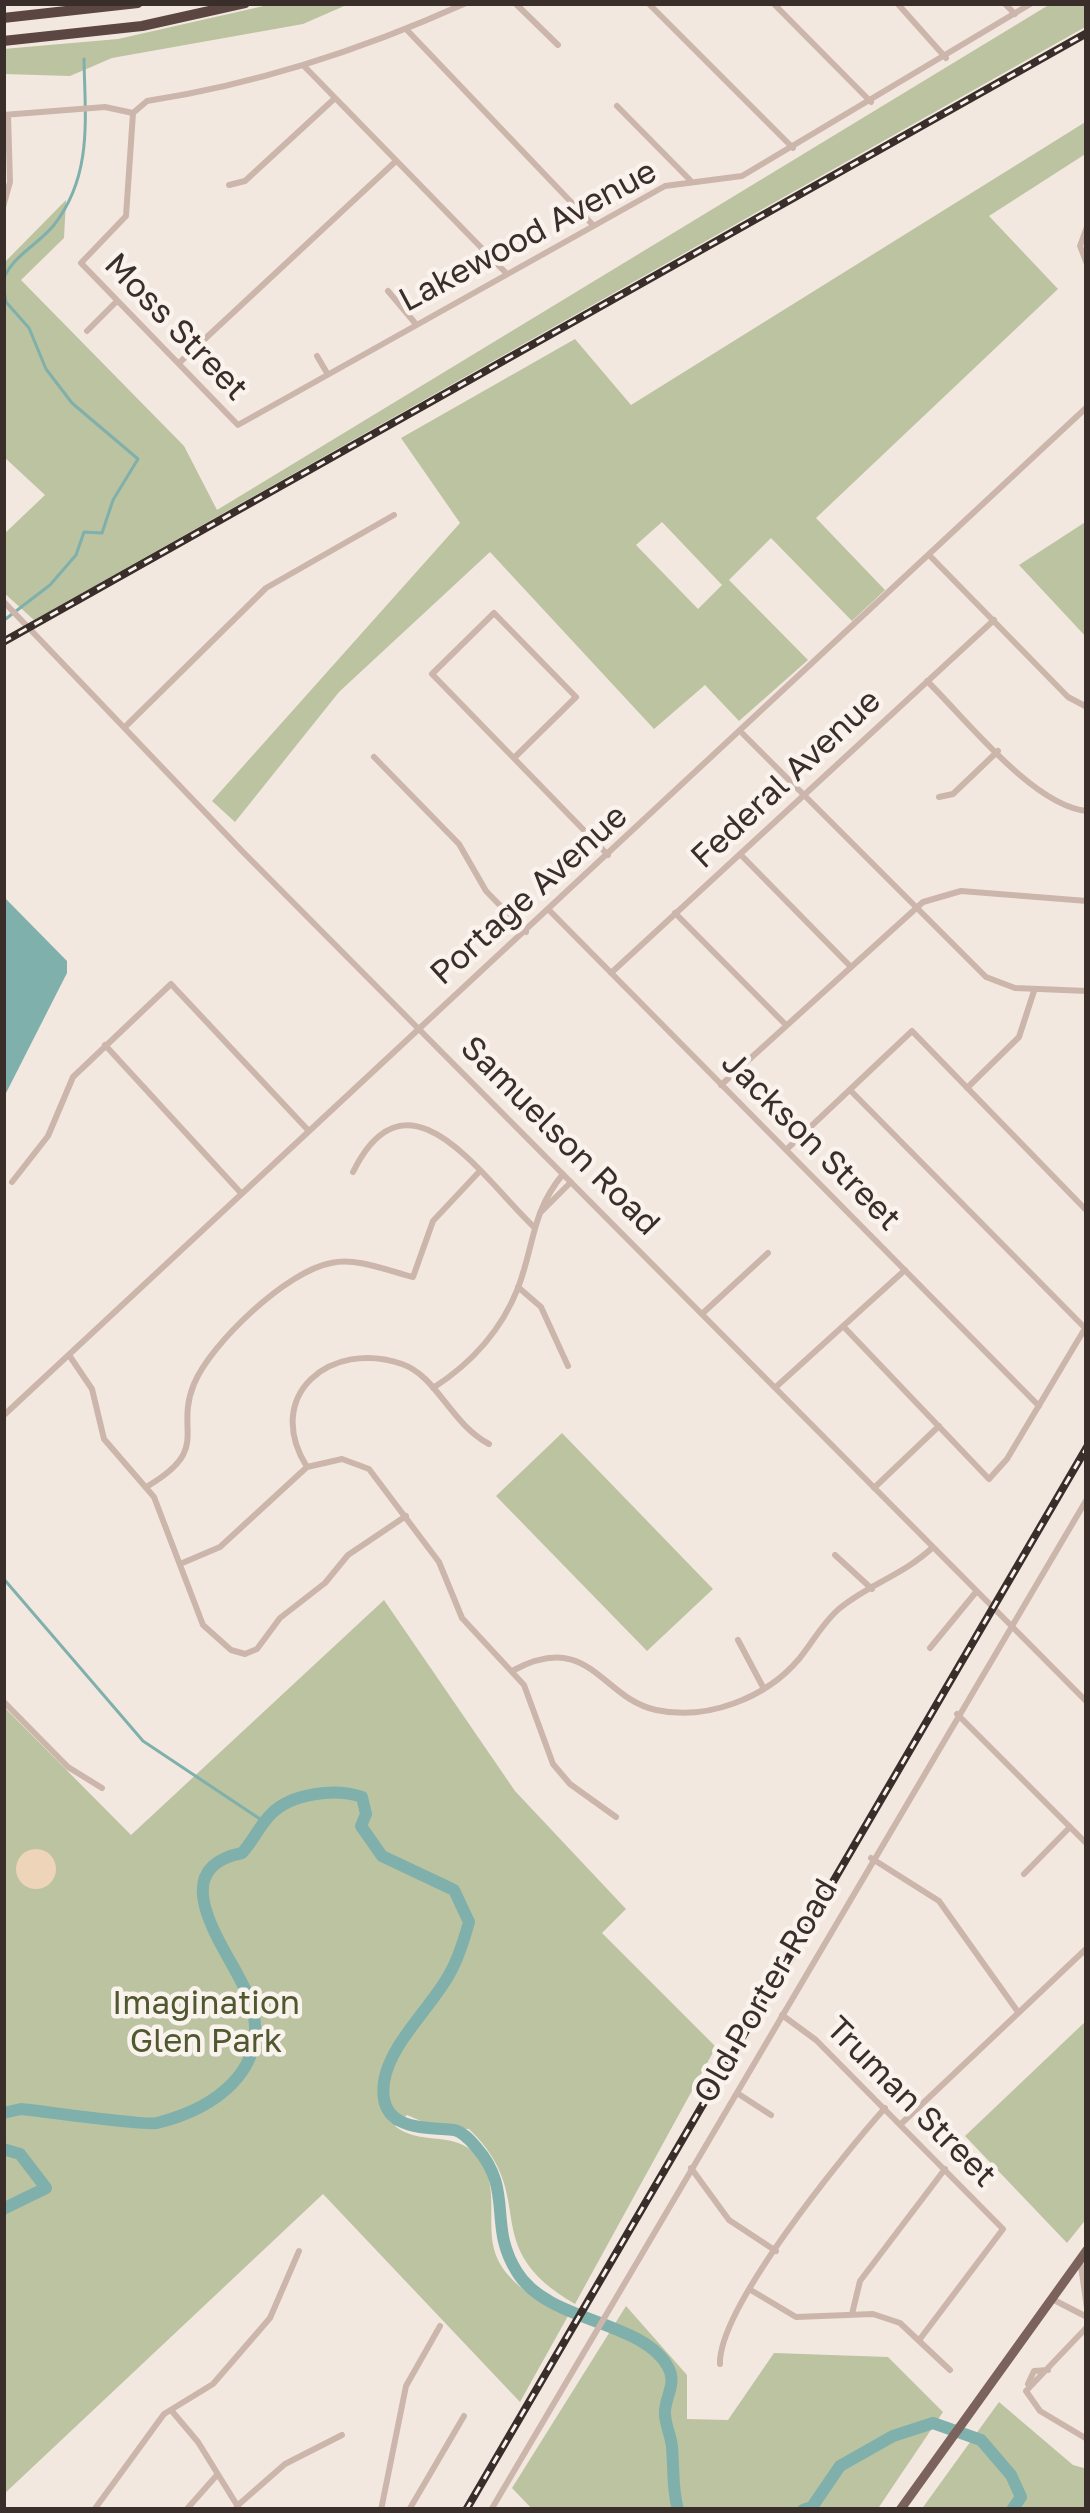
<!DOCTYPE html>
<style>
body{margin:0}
#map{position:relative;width:1090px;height:2513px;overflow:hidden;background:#f3e8e0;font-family:"Golos Text",sans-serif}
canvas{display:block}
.frame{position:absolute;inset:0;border:6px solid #3a2e2b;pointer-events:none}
</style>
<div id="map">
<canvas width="1090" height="2513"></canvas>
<div class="frame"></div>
</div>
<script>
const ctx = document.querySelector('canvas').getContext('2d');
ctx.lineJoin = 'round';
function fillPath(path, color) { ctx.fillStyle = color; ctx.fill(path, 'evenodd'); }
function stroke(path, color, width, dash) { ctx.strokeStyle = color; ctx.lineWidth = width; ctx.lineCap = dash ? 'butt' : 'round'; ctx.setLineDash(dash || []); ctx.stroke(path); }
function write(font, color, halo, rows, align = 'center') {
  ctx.font = font + ' "Golos Text",sans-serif'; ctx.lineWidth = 9; ctx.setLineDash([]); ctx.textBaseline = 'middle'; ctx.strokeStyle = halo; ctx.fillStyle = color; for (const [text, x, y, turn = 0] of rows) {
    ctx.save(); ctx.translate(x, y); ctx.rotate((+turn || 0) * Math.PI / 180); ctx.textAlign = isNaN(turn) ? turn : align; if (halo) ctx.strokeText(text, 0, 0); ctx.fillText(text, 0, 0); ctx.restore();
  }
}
const green = new Path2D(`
 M277,3H351L303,24L112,58L70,76L3,74V49L118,39Z
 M1052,3H1087V26L34,620L3,592V535L45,495L3,456V264L66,200L64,238L21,280L184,446L217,510Z
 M1087,121V153L989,216L1058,289L816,518L885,590L852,621L771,538L729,580L808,660L739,721L705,685L654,729L490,552L339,692L235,822L212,801L460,523L401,438L575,339L631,405ZM662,522L722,585L698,609L636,545Z
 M1087,521V638L1019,565Z
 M562,1433L713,1589L647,1651L496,1496Z
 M384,1600L515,1791L626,1909L602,1933L716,2047L575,2304C474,2245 542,2199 469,2129L437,2128L407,2115L395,2126C418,2145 451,2132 472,2151C502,2179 486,2216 494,2249C502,2282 541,2302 568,2316L520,2402L323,2194L3,2495V1706L131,1835Z
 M1087,2020V2218L1067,2243L965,2136Z
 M626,2306L687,2375V2419L728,2420L774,2353L888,2357L943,2412L877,2510H533L512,2488Z
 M999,2402L1073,2465L1087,2469V2510H921Z`);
const sand = new Path2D(`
 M16 1869a20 20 0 1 1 40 0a20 20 0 1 1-40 0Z`);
const water = new Path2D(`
 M3,896L67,961V973L3,1099Z`);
const stream = new Path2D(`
 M3,280C13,255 38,245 54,225C93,175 85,118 84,59
 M3,286L6,302L29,328L46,369L72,403L138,459L113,500L102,533L84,532L76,555L50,585L3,621
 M3,1578L143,1741L266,1823`);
const river = new Path2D(`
 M3,2113L21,2109C42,2111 145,2126 157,2123C213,2109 271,2071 251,2003C238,1961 155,1871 242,1853C253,1841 260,1825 271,1814C292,1793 335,1788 362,1797L366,1814L361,1826L382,1856L454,1890L469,1922C464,1940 459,1957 450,1973C432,2007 390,2043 384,2082C377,2132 426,2127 454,2130C463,2132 470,2140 476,2147C515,2191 487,2225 517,2272C548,2323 643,2320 668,2367C677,2383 666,2395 665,2411C664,2423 671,2435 672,2447C674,2470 672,2488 678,2510
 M3,2149L20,2154L46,2188L3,2209
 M803,2510L812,2507L840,2466L893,2436L933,2423L981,2440L1011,2475L1021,2497L1012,2510`);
const minor = new Path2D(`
 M466,3C364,49 258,84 147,101L133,113L126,216L81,263L238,425L665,186L742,176L1032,3
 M515,3L558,45
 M648,3L793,148
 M773,3L871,102
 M897,3L946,58
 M1004,3L1015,14
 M406,29L593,225
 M304,66L506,273
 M617,106L690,180
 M3,115L105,107L133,113
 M229,185L245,181L334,99
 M3,207L10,182L8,115
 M1087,227L1080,246L1087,264
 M388,291L415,323
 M87,331L116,302
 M317,356L327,373
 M179,363L396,161
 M931,557L1068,697L1087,707
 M3,601L243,852L1087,1702
 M927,681C966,719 1033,806 1087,811
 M127,725L266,588L394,515
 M743,734L986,977L1015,988L1087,991
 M374,757L459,844L486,891L526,932
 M514,758L576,697L494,613L432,674L608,855
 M939,797L953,794L998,751
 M740,854L850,966
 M550,911L1039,1406
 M675,913L786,1025
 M611,973L994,620
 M105,1045L240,1192
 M721,1085L923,902L961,891L1087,901
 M967,1088L1019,1037L1034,991
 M850,1090L1085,1328
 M787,1149L912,1031L1087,1211
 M353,1172C408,1060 482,1178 535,1228
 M12,1182L48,1136L73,1077L171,984L307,1129
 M540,1213L571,1182
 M518,1287L541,1307L568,1366
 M703,1313L768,1253
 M843,1326L989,1479L1007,1459L1087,1325
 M69,1355L92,1389L104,1439L154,1497L203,1625L231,1650L245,1654L257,1649L280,1618L325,1583L348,1555L406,1516
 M777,1386L905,1270
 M433,1388C472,1363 501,1331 518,1288C535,1243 531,1213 563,1174
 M3,1416L1087,407
 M307,1467C262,1395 331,1339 402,1364C437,1376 450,1423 489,1444
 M148,1486C212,1448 174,1432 194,1384C211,1343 287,1271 331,1263C357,1257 388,1271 413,1277L433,1221L478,1173
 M874,1488L939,1426
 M835,1555L872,1589
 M180,1564L220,1547L307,1467L342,1459L369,1469L439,1562L462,1618L524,1685L553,1764L570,1784L616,1817
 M738,1640L764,1689
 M930,1648L976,1592
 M514,1670C590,1630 601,1698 656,1710C707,1721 766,1698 799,1659C813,1642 823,1622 840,1608C869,1584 905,1574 933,1547
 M3,1701L68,1767L102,1788
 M957,1714L1087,1844
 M871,1858L939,1901L1018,2012
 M1024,1874L1070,1827
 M782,2015L816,2040L1003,2229L920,2339
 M737,2093L771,2115
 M902,2123L1087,1948
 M691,2168L729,2220L776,2251
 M1080,2259L1087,2308
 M749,2289L796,2317L873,2314L900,2323L950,2370
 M1052,2299L1087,2317
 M852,2314L860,2281L945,2169
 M1087,2327L1026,2391L1040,2411L1087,2439
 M720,2364C718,2308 844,2154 885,2108
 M1028,2384L1034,2371L1048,2370
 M171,2410L198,2442L240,2510
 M237,2506L285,2464L342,2435
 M94,2510L164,2414L213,2384L270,2318L299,2251
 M186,2510L217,2475
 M381,2510L406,2386L440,2326
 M409,2510L464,2416
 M491,2510L1087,1499`);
const major = new Path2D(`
 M900,2510L1087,2250`);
const highway = new Path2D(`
 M3,18L138,3
 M3,41L142,26L245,3`);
const rail = new Path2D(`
 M3,642L1087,33
 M466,2510L1087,1447`);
const streetNames = [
 ["Lakewood Avenue",528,236,-28],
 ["Moss Street",176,327,46],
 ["Federal Avenue",786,779,-43],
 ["Portage Avenue",529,895,-42],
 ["Samuelson Road",560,1136,45],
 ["Jackson Street",811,1141,45],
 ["Old Porter Road",766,1991,-60],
 ["Truman Street",911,2102,45]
];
const parkNames = [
 ["Imagination",206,2004],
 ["Glen Park",206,2042]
];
fillPath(green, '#bcc3a0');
fillPath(sand, '#eed4b8');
fillPath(water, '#7fb0ac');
stroke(stream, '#7fb0ac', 3);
stroke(river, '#7fb0ac', 12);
stroke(minor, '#ccb6ac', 6);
stroke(major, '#7c625c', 9);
stroke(highway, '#5b4642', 10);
stroke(rail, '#3a2e2b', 8);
stroke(rail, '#faf3ed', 3, [9]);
write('33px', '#3a2e2b', '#faf3ed', streetNames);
write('33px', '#4f582e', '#faf3ed', parkNames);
</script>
